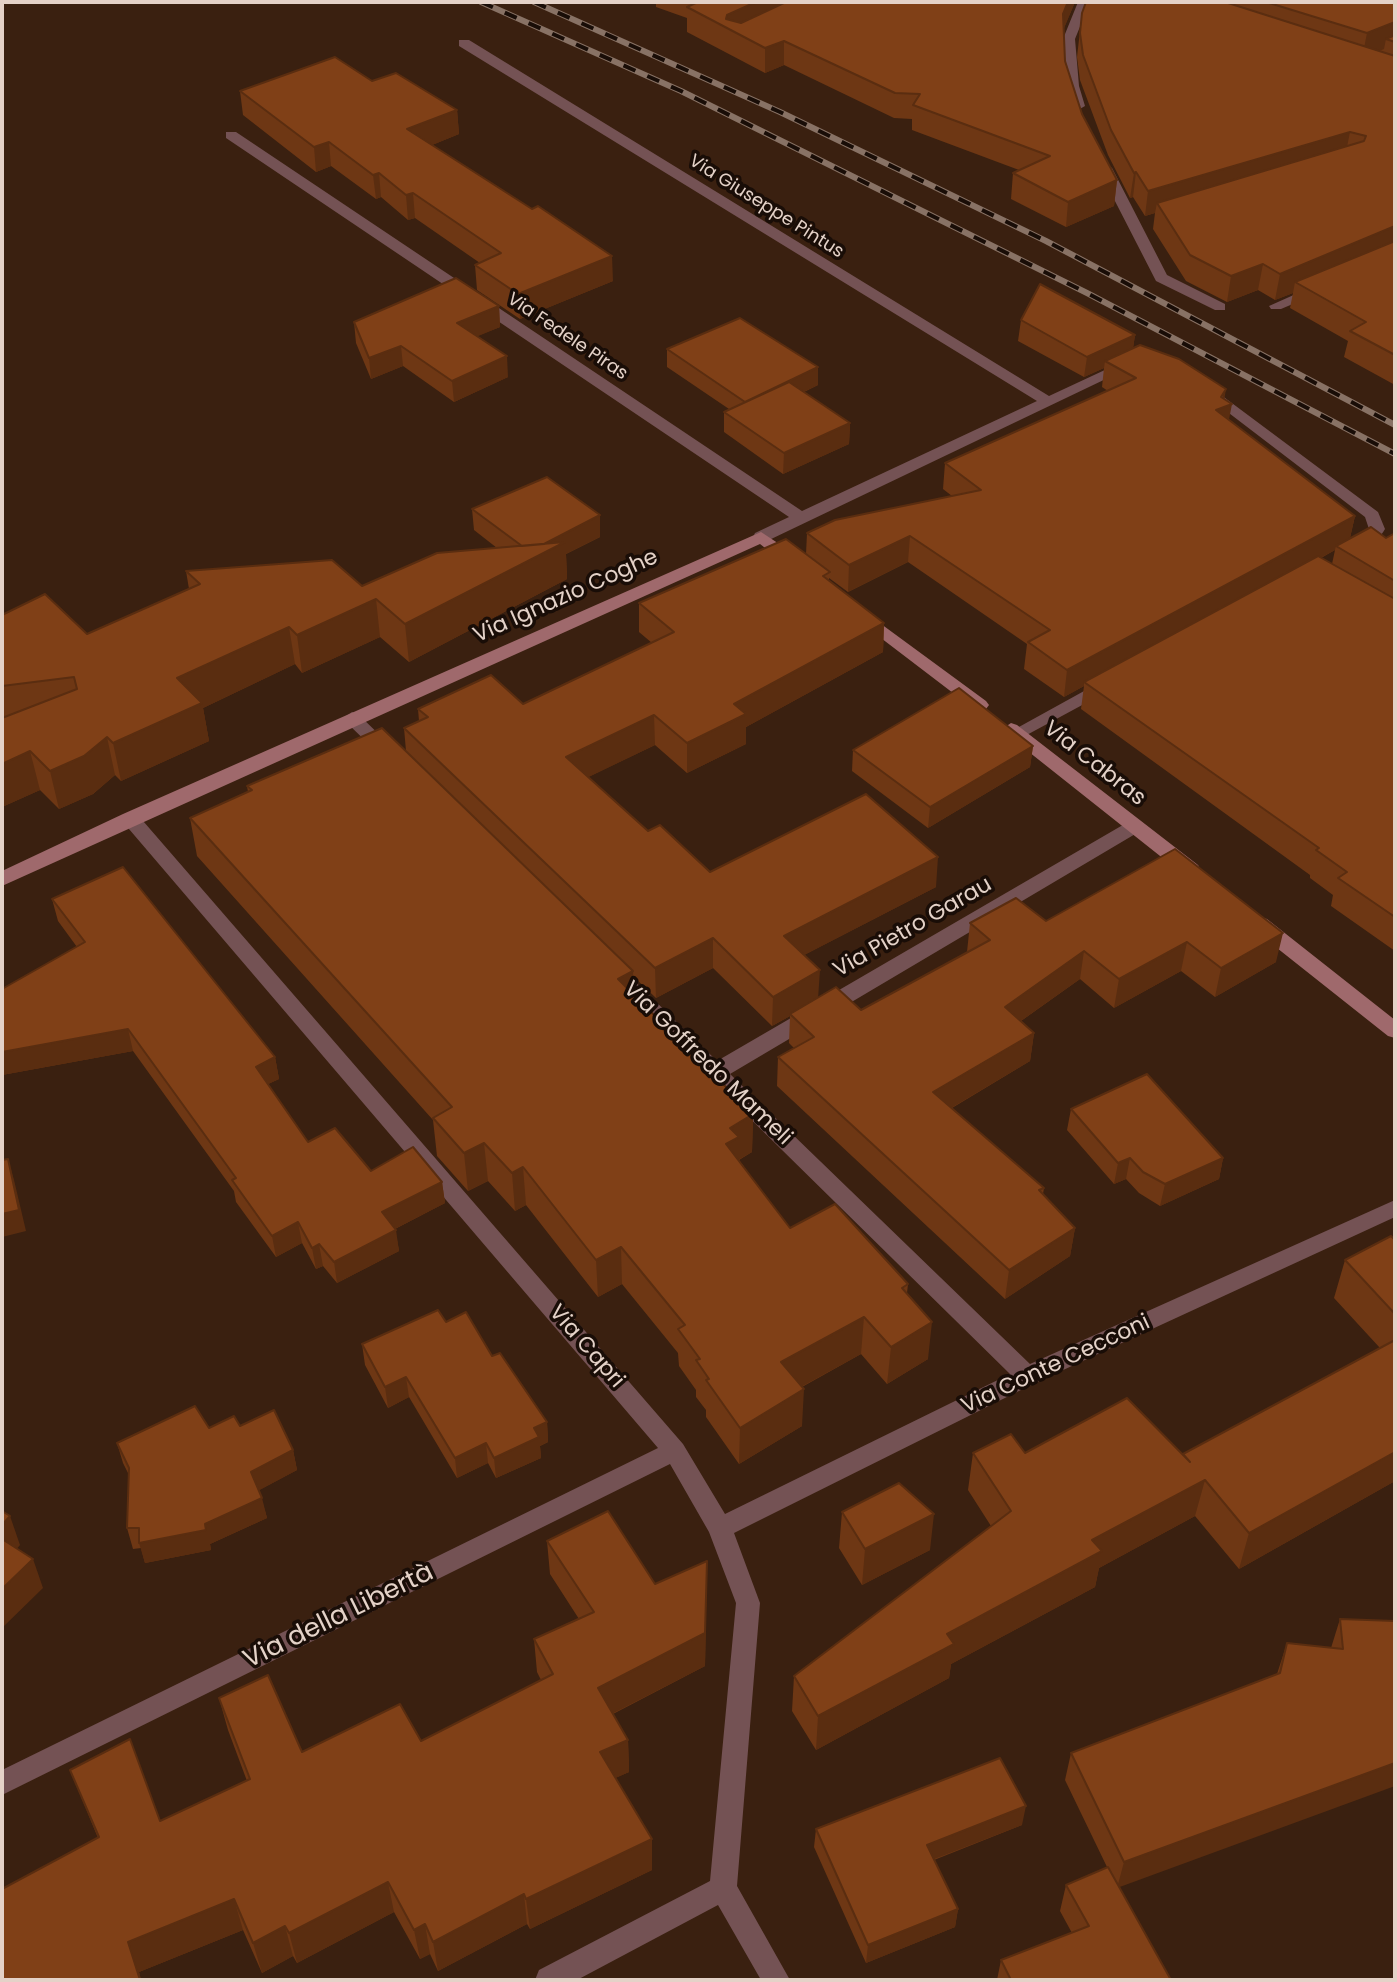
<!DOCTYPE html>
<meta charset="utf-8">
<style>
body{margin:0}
#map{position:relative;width:1397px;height:1982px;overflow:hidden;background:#3a2010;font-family:Poppins,sans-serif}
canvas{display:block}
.frame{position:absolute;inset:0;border:4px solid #e4d2c8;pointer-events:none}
</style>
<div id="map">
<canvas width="1397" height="1982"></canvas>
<div class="frame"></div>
</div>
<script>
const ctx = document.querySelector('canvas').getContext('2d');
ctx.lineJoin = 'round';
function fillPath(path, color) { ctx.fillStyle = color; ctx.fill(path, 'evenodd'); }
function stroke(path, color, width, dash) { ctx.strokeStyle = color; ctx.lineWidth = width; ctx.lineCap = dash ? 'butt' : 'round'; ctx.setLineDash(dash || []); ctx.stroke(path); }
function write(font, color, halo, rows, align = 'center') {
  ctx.font = font + ' Poppins,sans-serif'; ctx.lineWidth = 7; ctx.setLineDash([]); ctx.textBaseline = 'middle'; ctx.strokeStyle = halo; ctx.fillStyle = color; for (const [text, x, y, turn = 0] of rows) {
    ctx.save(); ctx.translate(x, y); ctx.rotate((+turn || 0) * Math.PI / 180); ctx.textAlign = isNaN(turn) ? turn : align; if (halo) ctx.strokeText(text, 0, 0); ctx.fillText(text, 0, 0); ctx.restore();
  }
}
const street = new Path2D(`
 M1078,2H1090L1075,39L1079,86L1085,106L1078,110L1071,106L1065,86L1063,39Z
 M459,40H469L1049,396L1122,362H1132L1135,365L767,541H755L753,537L755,533L789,517L226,138V132H236L802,511L1037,401L459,46Z
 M1105,164L1112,168L1167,275L1225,304V310H1215L1156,281L1098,168Z
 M1316,285L1323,289L1321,292L1281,309H1271L1269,306Z
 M1209,386L1378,512L1385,529C1377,542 1368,554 1351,551L1349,547C1354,539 1363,537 1369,529L1365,517L1204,394V388Z
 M1104,680L1110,682L1113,686L1110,690L1023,737H1011L1008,733Z
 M352,712L358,714L392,747L395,751L392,755H380L346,722L343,718Z
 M130,812L137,814L683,1444L725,1514L1010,1374L608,979L605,974L608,969H622L717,1061L1128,822H1142L1144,826L1142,830L730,1074L1030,1364L1395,1200V1217L1035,1383L734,1533L760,1603L737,1886L790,1980H761L718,1905L577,1980H535L539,1970L710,1881L736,1603L709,1532L670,1464L2,1795V1770L658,1448L123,822L121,818Z`);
const secondary = new Path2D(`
 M761,532L799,557L801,561L799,565H787L760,544L2,886V871L123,814Z
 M862,610L986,701L989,705L986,709H974L856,619L853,615Z
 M1011,723L1017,725L1198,865L1201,870L1198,875H1184L1005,733L1002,729Z
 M1260,917L1267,919L1395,1020V1038L1388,1036L1253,929L1250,924Z`);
const rail = new Path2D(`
 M481,2L681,91L1087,293L1395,454
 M534,2L780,112L1046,241L1395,425`);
const wall = new Path2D(`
 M656,2H1075L1063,30L1065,61L1082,114L1117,180L1114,206L1066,227L1011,199L1013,173L1019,170L912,130V119L894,118L784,65L765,73L687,32V18L656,7Z
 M1086,2H1395V385L1344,357L1348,341L1290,308L1293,293L1275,300L1258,290L1227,302L1186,281L1153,229L1155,213L1145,216L1133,197L1130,198L1108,155L1080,80L1077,57L1082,13Z
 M372,81L457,110L459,134L432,145L613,281L520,319L477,290L475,265L480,263L415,218L408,220L381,197L376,199L331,166L316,172L243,115L240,91Z
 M499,306L500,327L477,336L508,377L454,402L403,366L371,379L356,343L354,322Z
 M1021,320L1135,335L1133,348L1224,399L1229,420L1355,516L1350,538H1386L1395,533V951L1331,906L1333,895L1310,878V875L1081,709L1084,686L1064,697L1024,669L1027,644L908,562L848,592L829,578V581L884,623L883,652L746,727V744L687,773L655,745L588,777L648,831L710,872L936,887L804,955L818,997L861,1010L967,952L970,923L1046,921L1175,849L1276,962L1215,997L1181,971L1114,1008L1080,979L1021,1021L1034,1033L1030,1061L952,1108L1044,1188L1043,1194L1075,1228L1070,1256L1005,1299L777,1086L778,1057L794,1048L789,1043L790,1016L772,1026L713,968L656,998L634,977V995L753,1114L752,1152L739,1160L790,1228L908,1284L907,1293L928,1359L887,1384L861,1354L802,1387V1426L739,1464L706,1417V1410L696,1397V1390L679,1366L678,1353L622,1284L598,1297L526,1205L515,1211L488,1181L468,1191L437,1156L433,1120L197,856L190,818L248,792L247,786L406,751L404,728L419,721L418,709L523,704L652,643L639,632V603L806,554L807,533L952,496L943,489L945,463L1108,391L1102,387L1104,368L1084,377L1018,341ZM1335,550L1332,564L1321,558Z
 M667,349L818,367V385L804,392L850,423L849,444L783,474L724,432V412L729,409L667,367Z
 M472,509L600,537L566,554L567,579L409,662L380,637L302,673L295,664L203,708L209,741L121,781L115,775L93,794L59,809L40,790L2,807V615L87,634L189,589L186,571L362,586L497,548L474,530Z
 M1033,746L1030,767L928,828L852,771L853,750Z
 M52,899L275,1057L279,1079L268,1084L308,1142L371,1171L442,1182L445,1203L395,1229L399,1251L337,1283L323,1266L316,1269L302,1243L276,1257L236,1202L234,1191L133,1051L2,1075V989L77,947L58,921Z
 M1071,1109L1223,1158L1219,1179L1160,1206L1139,1193L1126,1179L1114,1184L1067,1130Z
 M1395,1240V1481L1239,1569L1195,1516L1099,1568L1095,1587L951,1664L949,1678L816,1750L792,1711L794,1676L991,1526L968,1490L973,1453L1183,1455L1380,1348L1334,1298L1345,1260Z
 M446,1322L492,1356L547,1422L548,1442L540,1446L541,1458L496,1478L488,1463L457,1478L409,1397L388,1408L365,1365L362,1344Z
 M240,1426L293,1450L297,1470L259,1490L267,1518L210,1544L211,1550L145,1563L141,1548L133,1549L127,1528L129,1475L123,1463L117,1443L209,1428Z
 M842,1512L930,1550L862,1585L839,1548Z
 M547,1541L655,1584L707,1561L705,1666L613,1714L628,1740L629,1772L615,1778L652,1870L530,1929L527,1924L438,1971L430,1954L420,1959L394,1912L297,1963L293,1956L262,1973L243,1930L139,1972L141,1980H2L98,1838L70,1770L160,1821L247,1781L228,1730L219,1698L302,1752L421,1741L541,1680L537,1672L534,1639L579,1619L550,1574Z
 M1340,1619L1395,1621L1119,1887L1171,1980H997L1001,1960L1072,1933L1060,1911L1066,1885L1107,1867L1065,1780L1071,1753L1277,1674L1287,1643L1331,1648Z
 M1022,1825L934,1860L958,1909L955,1927L866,1963L814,1847L816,1829Z`);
const shadedWall = new Path2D(`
 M756,2H808L738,34L726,19L727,15Z
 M1068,2H1075L1060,38L1063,14Z
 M1395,22V42L1386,39L1384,49L1362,58L1367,33Z
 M784,41V65L765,73V48Z
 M457,110L459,134L410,154L407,129Z
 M1350,132L1345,157L1157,203L1155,213L1145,216L1148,191Z
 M329,142L331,166L316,172L314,147Z
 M1136,172L1133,197L1130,198L1134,173Z
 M379,173L381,197L376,199L373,175Z
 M1117,180L1114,206L1066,227L1068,202Z
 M413,193L415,218L408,220L406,195Z
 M1395,226V249L1295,282L1293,293L1275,300L1280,274Z
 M612,256L613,281L520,319L518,294Z
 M1263,264L1258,290L1227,302L1231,276Z
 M499,306L500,327L459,344L457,323Z
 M1135,335L1132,356L1105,361L1104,368L1084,377L1087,357Z
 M401,346L403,366L371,379L369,358Z
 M507,356L508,377L454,402L452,381Z
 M818,367V385L745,420V402Z
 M1226,389L1223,407L1232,404L1227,430L1216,410Z
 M850,423L849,444L783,474L784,453Z
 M600,515V537L566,554L567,579L409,662L405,624L529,551Z
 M1355,516L1349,542L1336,546L1335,550L1088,684L1084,682V686L1064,697L1067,670Z
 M910,536L908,562L848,592L849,565Z
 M376,599L380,637L302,673L297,635Z
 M884,623L883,652L746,727V744L687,773V743L734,704Z
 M289,627L295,664L203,708L209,741L121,781L113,743L177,678Z
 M654,715L655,745L568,787L566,757Z
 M107,737L115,775L93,794L59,809L50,771Z
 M1033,746L1030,767L928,828L930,807Z
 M30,751L40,790L2,807V764Z
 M938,857L936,887L783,966L784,936Z
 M1283,933L1276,962L1215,997L1221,968Z
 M713,938V968L656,998L655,968Z
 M1187,942L1181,971L1114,1008L1119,979Z
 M1084,951L1080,979L1001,1035L1005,1007Z
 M820,970L818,999L790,1014V1016L772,1026L773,997Z
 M633,971L634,1009L618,979Z
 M128,1029L133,1051L2,1075V1052Z
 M1034,1033L1030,1061L931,1120L933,1092Z
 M275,1057L279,1079L260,1088L256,1067Z
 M753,1114L752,1152L738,1160L726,1144L730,1128Z
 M484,1143L488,1181L468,1191L464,1153Z
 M1130,1158L1126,1179L1114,1184L1118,1163Z
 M1223,1158L1219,1179L1160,1206L1165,1184Z
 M8,1159L14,1180L26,1231L2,1237V1214Z
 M523,1167L526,1205L515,1211L512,1173Z
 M442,1182L445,1203L385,1234L382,1212Z
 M298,1222L302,1243L276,1257L272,1236Z
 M1075,1228L1070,1256L1005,1299L1009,1270Z
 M396,1230L399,1251L337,1283L334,1262Z
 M319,1244L323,1266L316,1269L312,1248Z
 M621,1247L622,1284L598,1297L596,1260Z
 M864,1317L861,1354L779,1399L781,1362Z
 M932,1322L928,1359L887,1384L891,1347Z
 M406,1377L409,1397L388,1408L385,1387Z
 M804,1389L802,1426L739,1464L740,1428Z
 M547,1422L548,1442L540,1446L541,1458L496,1478L494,1458L534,1428Z
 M486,1443L488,1463L457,1478L455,1458Z
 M293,1450L297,1470L256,1492L251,1472Z
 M1395,1452V1481L1239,1569L1249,1533Z
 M1205,1480L1195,1516L1099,1568L1095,1587L951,1664L949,1678L816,1750L818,1716L947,1634L1092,1540Z
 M262,1498L267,1518L210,1544L211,1550L145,1563L139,1543L205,1524Z
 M934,1514L930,1550L862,1585L865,1549Z
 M10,1516L20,1545L5,1563L2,1555V1525Z
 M33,1559L43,1588L2,1628V1589Z
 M707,1561L705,1666L600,1720L598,1688Z
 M628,1740L629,1772L602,1784L600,1752Z
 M1395,1763V1786L1117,1888L1124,1862Z
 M1026,1806L1022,1825L924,1863L927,1845Z
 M652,1839V1870L530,1929L526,1899Z
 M388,1882L394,1912L297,1963L289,1933Z
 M524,1894L527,1924L438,1971L433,1942Z
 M234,1899L243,1930L139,1972L141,1980H140L128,1942Z
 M958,1909L955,1927L866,1963L868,1945Z
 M425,1924L430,1954L420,1959L414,1930Z
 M285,1926L293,1956L262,1973L253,1943Z`);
const building = new Path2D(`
 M698,2H756L727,15L726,19L741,23L786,2H1068L1063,14L1065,61L1082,114L1117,180L1068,202L1013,173L1050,156L913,105L920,94L895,93L784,41L765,48L687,7Z
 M1086,2H1225L1395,56V226L1280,274L1263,264L1231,276L1190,255L1157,203L1364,141L1366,136L1350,132L1148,191L1136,172L1134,173L1111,130L1083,55L1080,33L1082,13Z
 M1266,2H1395V22L1367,33Z
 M1395,35V42L1386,39Z
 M335,57L372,81L396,73L457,110L407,129L532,209L538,206L612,256L518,294L475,265L501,253L413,193L406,195L379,173L373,175L329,142L314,147L240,91Z
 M1395,241V355L1350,331L1366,322L1295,282Z
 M456,278L499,306L457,323L507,356L452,381L401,346L369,358L354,322Z
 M1040,284L1135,335L1087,357L1021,320Z
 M740,318L818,367L745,402L667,349Z
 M1140,345L1179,359L1226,389L1221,397L1232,404L1216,410L1355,516L1067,670L1028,642L1050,630L910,536L849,565L807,533L835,520L981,490L945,463L1136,378L1105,361Z
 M789,382L850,423L784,453L724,412Z
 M547,477L600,515L544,544L522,546L472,509Z
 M1371,527L1386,538L1395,533V581L1336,546Z
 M786,539L830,572L823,576L884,623L734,704L746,714L687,743L654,715L566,757L648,831L660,825L710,872L866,794L938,857L784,936L820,970L773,997L713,938L655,968L404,728L428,717L418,709L491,675L523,704L674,632L639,603Z
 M565,542L405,624L376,599L297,635L289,627L177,678L202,703L113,743L107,737L84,756L50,771L30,751L2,764V718L77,689L74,677L2,686V615L45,594L87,634L200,584L186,571L332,560L362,586L437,553Z
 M1318,556L1395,599V917L1338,878L1347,872L1316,850L1319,848L1084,682Z
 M959,688L1033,746L930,807L853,750Z
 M382,728L633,971L618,979L753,1114L730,1128L739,1137L726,1144L790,1228L835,1204L908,1284L902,1288L932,1322L891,1347L864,1317L781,1362L804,1389L740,1428L706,1380L709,1379L696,1360L700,1359L678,1329L685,1325L621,1247L596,1260L523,1167L512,1173L484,1143L464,1153L433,1118L452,1107L190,818L252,790L247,786Z
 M1175,849L1283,933L1221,968L1187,942L1119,979L1084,951L1005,1007L1034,1033L933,1092L1044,1188L1039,1190L1075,1228L1009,1270L778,1057L814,1037L790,1014L836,987L861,1010L990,940L970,923L1016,898L1046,921Z
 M123,867L275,1057L256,1067L308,1142L335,1128L371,1171L413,1147L442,1182L382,1212L396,1230L334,1262L319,1244L312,1248L298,1222L272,1236L232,1180L236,1178L128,1029L2,1052V989L85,942L52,899Z
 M1147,1074L1223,1158L1165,1184L1143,1172L1130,1158L1118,1163L1071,1109Z
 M8,1159L19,1210L2,1214V1160Z
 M1391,1236L1395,1240V1314L1345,1260Z
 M438,1310L446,1322L466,1312L492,1356L500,1353L547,1422L534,1428L539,1437L494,1458L486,1443L455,1458L406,1377L385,1387L362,1344Z
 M1395,1340V1452L1249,1533L1205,1480L1092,1540L1102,1551L947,1634L954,1644L818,1716L794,1676L1011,1511L973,1453L1011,1434L1025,1453L1127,1398L1190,1462L1183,1454Z
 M195,1406L209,1428L234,1416L240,1426L274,1410L293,1450L251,1472L262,1498L205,1524L206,1530L139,1543V1528H127L129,1468L117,1443Z
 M899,1483L934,1514L865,1549L842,1512Z
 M2,1511L10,1516L2,1525Z
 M608,1511L655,1584L707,1561L705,1633L598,1688L628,1740L600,1752L652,1839L526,1899L524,1894L433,1942L425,1924L414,1930L388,1882L289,1933L285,1926L253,1943L234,1899L128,1942L140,1980H2V1889L99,1837L70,1770L130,1739L160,1821L250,1779L219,1698L268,1675L302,1752L400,1704L421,1741L553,1674L534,1639L594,1612L547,1541Z
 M2,1539L33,1559L2,1589Z
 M1340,1619L1395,1621V1763L1124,1862L1071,1753L1280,1673L1287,1643L1343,1649Z
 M1000,1758L1026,1806L927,1845L958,1909L868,1945L816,1829Z
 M1108,1867L1171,1980H1011L1001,1960L1089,1926L1066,1885Z`);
const farStreetnames = [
 ["Via Giuseppe Pintus",766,207,32],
 ["Via Fedele Piras",567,337,34]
];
const streetNames = [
 ["Via Ignazio Coghe",566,597,-24],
 ["Via Cabras",1094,764,38],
 ["Via Pietro Garau",913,928,-30],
 ["Via Goffredo Mameli",707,1064,44],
 ["Via Capri",586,1347,49],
 ["Via Conte Cecconi",1056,1365,-25]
];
const nearStreetnames = [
 ["Via della Libertà",339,1617,-26]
];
fillPath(street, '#745254');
fillPath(secondary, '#9f696c');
stroke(rail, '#887265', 6);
stroke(rail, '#190d07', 4, [13]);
fillPath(wall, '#6e3714');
fillPath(shadedWall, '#5a2d10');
fillPath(building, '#804017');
stroke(building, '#5a2d10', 2);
write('18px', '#e4d2c8', '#190d07', farStreetnames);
write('22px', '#e4d2c8', '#190d07', streetNames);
write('26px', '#e4d2c8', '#190d07', nearStreetnames);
</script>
